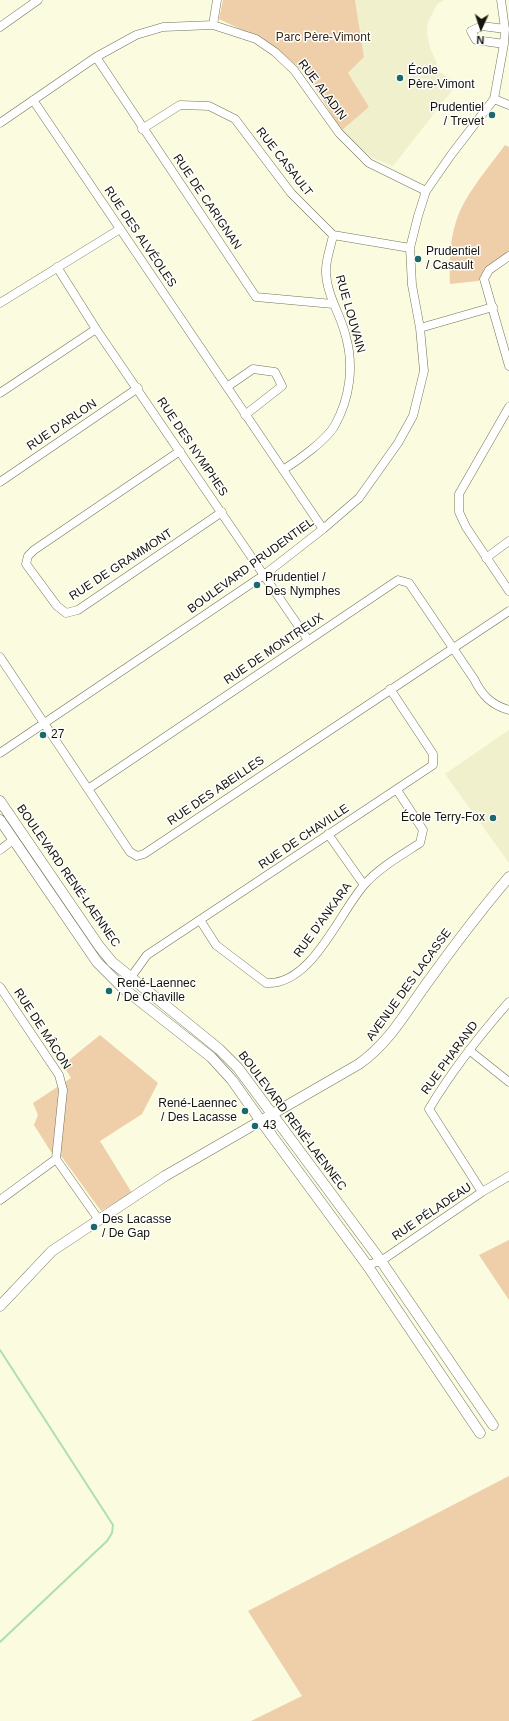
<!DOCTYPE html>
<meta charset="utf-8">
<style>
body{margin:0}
#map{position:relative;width:509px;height:1721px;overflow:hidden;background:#fafbdf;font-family:Arial,sans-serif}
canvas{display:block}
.north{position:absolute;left:461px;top:8px;width:40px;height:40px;-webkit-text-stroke:3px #fff;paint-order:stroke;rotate:183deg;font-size:11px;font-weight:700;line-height:16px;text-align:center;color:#14140a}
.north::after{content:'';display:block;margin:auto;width:14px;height:18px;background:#14140a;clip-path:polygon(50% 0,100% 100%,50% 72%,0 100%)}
</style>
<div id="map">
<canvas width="509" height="1721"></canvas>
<div class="north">N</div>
</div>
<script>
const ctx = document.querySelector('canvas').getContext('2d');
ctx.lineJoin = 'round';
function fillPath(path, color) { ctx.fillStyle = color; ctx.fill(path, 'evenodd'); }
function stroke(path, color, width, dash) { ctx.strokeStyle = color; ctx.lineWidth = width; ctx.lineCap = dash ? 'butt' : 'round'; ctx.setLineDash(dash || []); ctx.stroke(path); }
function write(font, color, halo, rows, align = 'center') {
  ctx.font = font + ' Arial,sans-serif'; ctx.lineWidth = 3; ctx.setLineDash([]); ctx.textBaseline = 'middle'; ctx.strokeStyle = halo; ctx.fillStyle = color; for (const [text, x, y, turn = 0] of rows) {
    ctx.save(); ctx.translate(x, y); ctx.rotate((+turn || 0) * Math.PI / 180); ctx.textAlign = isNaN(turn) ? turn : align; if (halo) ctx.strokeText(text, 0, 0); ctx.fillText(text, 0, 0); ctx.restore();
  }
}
const built = new Path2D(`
 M355,0H444L437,4L428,22L427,33L430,48L437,63L436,70L458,83L393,166L371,157L341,131L369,107L348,73L364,57Z
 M509,730V863L445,774Z`);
const green = new Path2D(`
 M223,0H355L364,57L348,73L369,107L341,131C330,113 318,89 304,73C280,47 250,34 219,19Z
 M505,145L509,147V254L478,281L450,284C449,257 450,228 464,203C475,183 491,164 505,145Z
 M100,1035L158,1083L142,1114L100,1141L132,1193L101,1211L62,1157L53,1155L34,1125L38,1115L33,1103L71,1078L63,1065Z
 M509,1240V1300L479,1255Z
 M509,1476V1721H251L302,1696L248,1611Z`);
const stream = new Path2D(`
 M0,1350L113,1525L112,1533L107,1541L0,1642`);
const minor = new Path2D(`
 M213,25L217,0
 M0,27L38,0
 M504,44L476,40L471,31L482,26L505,29
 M96,57L256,297L333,304
 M494,99L509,105
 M33,100L323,529
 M0,123L96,57L136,35L163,27L213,25L256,39L275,52L294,70L339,133L369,163L426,191
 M142,129L180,105L209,106L235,119L291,193L333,235L410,248
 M509,256L489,270L484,279L509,366
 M57,267L96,329L308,640
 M0,303L120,229
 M420,328L493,307
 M227,387L253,369L275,372L282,386L245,415
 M0,393L96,329
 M509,407L459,494V512L466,527L509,591
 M180,451L34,550L28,556L26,564L57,606L66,613L78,610L222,512
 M283,470C297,461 327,440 335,425C350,398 354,366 346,337C341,315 327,296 326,273C325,261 331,247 333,235
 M0,482L138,388
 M486,558L509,541
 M0,657L130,852L137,856L144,854L509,611
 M0,753L264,575L323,529L359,498L398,443L413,416L424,371L420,328L412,285L410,248L418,216L426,191L451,155L494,99L504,44L505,29L501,0
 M88,789L398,580L409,583L474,679C482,695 491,705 509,710
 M328,834L364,885
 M0,850L13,840
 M200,920L216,945L266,983C311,986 338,915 364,885C379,868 400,856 420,843L423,830L397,790
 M0,987L59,1075L63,1090L56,1159L0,1200
 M123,988L147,955L433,765V754L390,689
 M469,1050L509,1082
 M56,1159L99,1220
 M482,1192L429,1109C452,1071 479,1036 509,1002
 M367,1265L381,1261L482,1192L509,1176`);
const tertiary = new Path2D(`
 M0,801L99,946L112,962L219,1049L238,1068L381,1261L493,1425
 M0,820L97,962L123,988L211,1057L232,1080L261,1121L367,1265L480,1433
 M0,1306L52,1251L165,1176L359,1064C389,1043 406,1012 427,983C453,947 480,911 509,877`);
const markers = [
 [400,78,4,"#1c696d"],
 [492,115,4,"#1c696d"],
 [418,259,4,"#1c696d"],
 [257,585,4,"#1c696d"],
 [43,735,4,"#1c696d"],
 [493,818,4,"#1c696d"],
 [109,991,4,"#1c696d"],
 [245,1111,4,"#1c696d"],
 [255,1126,4,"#1c696d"],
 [94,1227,4,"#1c696d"]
];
const parkNames = [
 ["Parc Père-Vimont",323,38]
];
const poiNames = [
 ["École",408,71],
 ["Père-Vimont",408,85],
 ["Prudentiel",484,108,"right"],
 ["/ Trevet",484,122,"right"],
 ["Prudentiel",426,252],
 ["/ Casault",426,266],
 ["Prudentiel /",265,578],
 ["Des Nymphes",265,592],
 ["27",51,735],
 ["École Terry-Fox",485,818,"right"],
 ["René-Laennec",117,984],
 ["/ De Chaville",117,998],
 ["René-Laennec",237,1104,"right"],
 ["/ Des Lacasse",237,1118,"right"],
 ["43",263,1126],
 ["Des Lacasse",102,1220],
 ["/ De Gap",102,1234]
];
const streetNames = [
 ["RUE ALADIN",322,90,53],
 ["RUE CASAULT",284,162,52],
 ["RUE DE CARIGNAN",207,202,56],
 ["RUE DES ALVÉOLES",140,237,56],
 ["RUE LOUVAIN",350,314,74],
 ["RUE D'ARLON",62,425,-34],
 ["RUE DES NYMPHES",192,447,56],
 ["RUE DE GRAMMONT",121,565,-33],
 ["BOULEVARD PRUDENTIEL",251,566,-36],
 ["RUE DE MONTREUX",274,649,-34],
 ["RUE DES ABEILLES",216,791,-34],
 ["RUE DE CHAVILLE",304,837,-34],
 ["BOULEVARD RENÉ-LAENNEC",68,876,55],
 ["RUE D'ANKARA",323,920,-54],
 ["AVENUE DES LACASSE",409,985,-54],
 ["RUE DE MÂCON",42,1029,57],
 ["RUE PHARAND",450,1058,-54],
 ["BOULEVARD RENÉ-LAENNEC",292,1121,53],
 ["RUE PÉLADEAU",432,1212,-34]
];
fillPath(built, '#f0f0cd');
fillPath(green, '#eecfa9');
stroke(stream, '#aee0ae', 2);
stroke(minor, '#73735b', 9);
stroke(tertiary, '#73735b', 11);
stroke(minor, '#fff', 8);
stroke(tertiary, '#fff', 10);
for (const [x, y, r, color] of markers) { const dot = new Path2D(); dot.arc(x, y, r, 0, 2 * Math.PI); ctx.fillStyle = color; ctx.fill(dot); stroke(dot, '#fff', 1.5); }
write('12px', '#3c2911', '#fff', parkNames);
write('12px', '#14140a', '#fff', poiNames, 'left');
write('12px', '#14140a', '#fff', streetNames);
</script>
